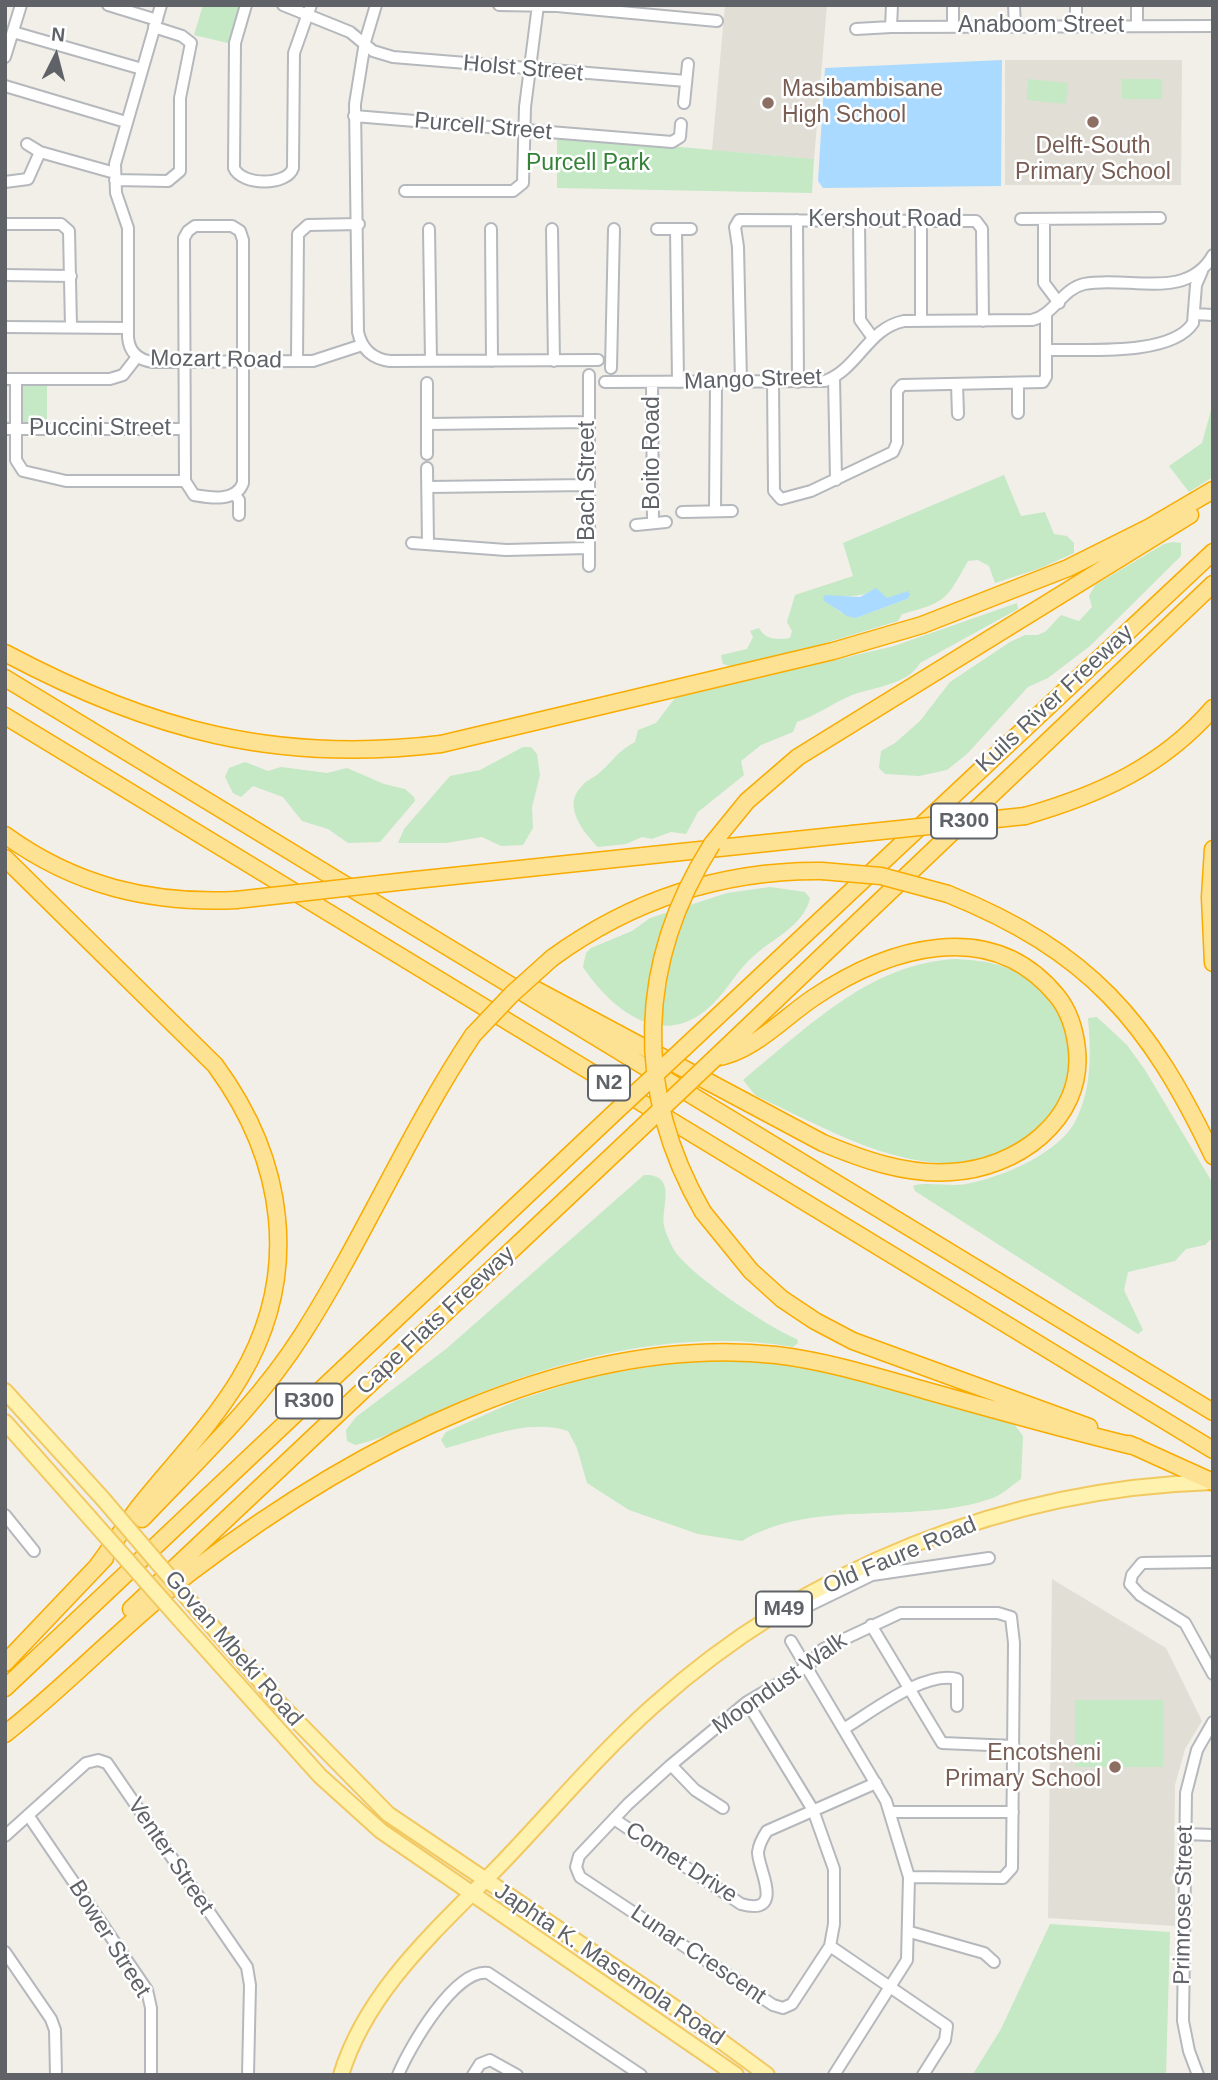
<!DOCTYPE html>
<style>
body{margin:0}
#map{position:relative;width:1218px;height:2080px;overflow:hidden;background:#f1efe8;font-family:Arial,sans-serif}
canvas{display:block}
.frame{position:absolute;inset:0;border:7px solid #5f6368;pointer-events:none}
.north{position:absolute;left:21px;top:21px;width:70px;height:70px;-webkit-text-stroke:5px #fff;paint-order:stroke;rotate:6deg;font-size:19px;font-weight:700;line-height:28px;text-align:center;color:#5f6368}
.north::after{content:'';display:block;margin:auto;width:24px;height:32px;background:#5f6368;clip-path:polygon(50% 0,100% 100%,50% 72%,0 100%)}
</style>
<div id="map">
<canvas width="1218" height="2080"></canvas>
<div class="frame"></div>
<div class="north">N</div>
</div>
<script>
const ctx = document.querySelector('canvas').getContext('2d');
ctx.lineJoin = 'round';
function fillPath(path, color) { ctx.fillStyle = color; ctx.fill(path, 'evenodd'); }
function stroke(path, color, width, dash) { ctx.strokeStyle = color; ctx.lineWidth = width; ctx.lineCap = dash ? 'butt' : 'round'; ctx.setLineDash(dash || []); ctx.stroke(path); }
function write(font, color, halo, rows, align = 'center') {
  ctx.font = font + ' Arial,sans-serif'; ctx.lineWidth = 5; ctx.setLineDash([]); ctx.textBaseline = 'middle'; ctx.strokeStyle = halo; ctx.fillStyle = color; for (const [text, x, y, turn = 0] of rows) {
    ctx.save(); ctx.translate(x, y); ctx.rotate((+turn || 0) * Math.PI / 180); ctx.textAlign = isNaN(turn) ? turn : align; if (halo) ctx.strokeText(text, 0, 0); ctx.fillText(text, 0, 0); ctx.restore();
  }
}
const education = new Path2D(`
 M725,5H827L814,159L712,150Z
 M1005,60H1182L1181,185H1005Z
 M1052,1579L1166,1648L1202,1721L1185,1749L1175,1785L1174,1873L1170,1879L1175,1882V1926L1048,1918Z`);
const green = new Path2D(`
 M203,5H243L232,44L194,35Z
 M1028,79L1068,83L1066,104L1027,100Z
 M1122,79H1162V99H1122Z
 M557,136L814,159L812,193L557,188Z
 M25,382H47V426L21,423V385Z
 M1213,403V477L1189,492L1169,466L1202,443Z
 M1004,475L1021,516L1045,512L1054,534L1067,536L1074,543V553L1041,568L995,583L989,566L978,560L968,561C946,600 947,602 902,614L898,621L802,650L730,666L723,664L721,655L747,649L753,637L750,631L759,628C765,640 778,640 790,638L792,631L787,622L795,595L853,576L843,543ZM873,590L887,598L907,599L856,618L840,612L828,602C842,591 855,601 873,590Z
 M1173,542L1181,543V556L1090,646L1048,678L1028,687L967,754L947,770L919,776L885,774L879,768L881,751L895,743L920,721L950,682L1010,642L1025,635H1038L1046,631L1061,615L1079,621L1092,607L1089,596L1095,585L1164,544Z
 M1017,603L1018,609L920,663C908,685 873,687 852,695C833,703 817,715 797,722L793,732L761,745L741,761L744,775L698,812L686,834L671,832L652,839L642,837L626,844L598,847C584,833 562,806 581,787C585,781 593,778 598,774C613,762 616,752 635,742L638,730L656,723L675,698L894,646Z
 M523,747H531L537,754L540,775L532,807L533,828L523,845L501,846L482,837L446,843H398L404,829L450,776L480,770Z
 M245,762L268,771L281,767L327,773L347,768L384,784L405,789L414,797L415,801L380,842L348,843L328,829L302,821L283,797L253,786L241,797L233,793L225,777L229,768Z
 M770,887L805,892L810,898C804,925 775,937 756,954C736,970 726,994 706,1010C659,1049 610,1008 583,967L586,953L591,948L632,931L650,918L727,893Z
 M956,959C971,960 985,961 999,965C1062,984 1091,1058 1053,1114C1029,1150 981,1165 940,1163C875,1159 814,1122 756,1096L743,1080C807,1028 870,963 956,959Z
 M1097,1017L1127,1045L1145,1070L1212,1182L1213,1237L1205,1245L1186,1249L1175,1261L1128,1272L1124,1290L1143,1330L1138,1334L915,1191L913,1186C924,1181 951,1187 966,1184C1002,1177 1059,1154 1076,1120C1092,1088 1091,1052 1088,1018Z
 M644,1175C678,1174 661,1207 664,1225C665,1232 671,1245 674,1250C690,1275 769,1328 797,1339L798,1343L793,1347C682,1328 565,1357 463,1400C427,1416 394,1436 355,1445L347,1441L346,1430L356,1417L446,1349Z
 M692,1360L774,1362L836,1375L1014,1424L1023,1436L1021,1479C1012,1485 1001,1496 990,1499C909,1526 816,1497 742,1541L698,1534L629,1510L587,1483L577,1448L568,1431C528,1418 485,1438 446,1448L441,1440L446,1432L518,1400L593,1376Z
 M1075,1700H1163V1767H1075Z
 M1050,1924L1170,1932L1166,2075L973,2074L1001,2029Z`);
const water = new Path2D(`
 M1002,60L1001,186L823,188L818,181L825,68Z
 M876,588L887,598L908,591L910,595L907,599L856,618L847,616L823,600L825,595L860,597Z`);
const minor = new Path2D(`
 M108,5L157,20
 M161,5L115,164L116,193L128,228V337C129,352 138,360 153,362L297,361H313L362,345
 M246,5L235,43L234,168C242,186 287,186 293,168L294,53L311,5
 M283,5L350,32L373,51L393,57L686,81
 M376,5L365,42L355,104L358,332C362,350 373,359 390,361L598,360
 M499,5L557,6L717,21
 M892,5L891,27L1213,26
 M1014,5L1015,27
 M1076,5V26
 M1137,26V5
 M953,27V5
 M856,29L891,27
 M13,32L142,69
 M5,57L21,5
 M5,86L126,122
 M684,103L688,64
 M354,116L672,142L680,137L681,124
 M27,144L40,152
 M115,180L168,181L180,171V98L191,43L182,36L154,27
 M5,182L28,179L40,152L115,173
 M405,191H513L523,183L525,107L538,5
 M1021,219L1160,218
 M797,220L798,382
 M859,220L860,320L873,338
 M921,220V321
 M1044,220V283L1059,303
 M5,224H61L69,231L71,327
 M195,226H232L240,231L243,240V483C236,502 211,498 194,495L185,481L184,238L188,231Z
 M429,229L431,361
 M491,229L492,361
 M552,229L554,361
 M657,229H691
 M676,229L678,382
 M5,275L71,276
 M1194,314L1213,315
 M5,327L128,328
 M1046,350C1083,349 1171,357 1193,323L1196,285L1202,271
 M297,361L298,234L308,225L359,224
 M611,368L614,229
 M834,377L836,480
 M5,379H110L123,375L137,357
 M16,379V460L23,471L66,481H185
 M605,382L825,381C858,369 868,328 904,321L1032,320C1054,315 1062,289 1084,284C1127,275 1187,302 1213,255
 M652,382L653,523
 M741,382L738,247L735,227L739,220L976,221L982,229L983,321
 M773,382L774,491L781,499L811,491L893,452L897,443V391L902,385L1043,382L1046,377V315
 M427,383V454
 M957,384L958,414
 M1018,413V384
 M427,424L588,422
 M5,429H185
 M427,468L428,544
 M428,487L588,485
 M235,495L239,500V515
 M715,511L716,382
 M682,512L732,511
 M636,525L666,522
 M412,543L506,550L588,548
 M589,566V375
 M5,1515L34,1551
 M1213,1562L1142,1563L1132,1575L1130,1584L1140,1595L1185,1623L1213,1674
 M785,1608L802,1609L872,1575L989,1558
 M871,1625L942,1743L1014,1746
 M791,1641L886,1801L909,1877L907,1960L834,2075
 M747,1702L813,1810L834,1869V1924L830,1946L792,2004L783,2008L773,2005L580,1877L576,1867L579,1856L628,1804L671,1765L747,1702L808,1666L823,1649L900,1613H998L1011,1617L1014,1643L1012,1868L1003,1878L909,1877
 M845,1728C873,1711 925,1670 957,1679V1706
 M671,1765L695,1790L723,1808
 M891,1812H1013
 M28,1815L147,1990L151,2008V2075
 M614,1819L741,1904C787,1917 757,1867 758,1852C759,1844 763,1837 767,1831L876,1783
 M1185,1834L1213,1835
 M5,1836L86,1763L98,1760L107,1763L247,1967L250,1985L248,2075
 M910,1932L984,1953L994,1962
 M830,1946L947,2026L945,2040L923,2075
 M5,1952L51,2019L55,2030L56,2075
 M398,2075C409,2048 455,1968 488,1973L641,2075
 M473,2075L480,2064L490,2060L517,2075
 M1198,2075L1189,2051L1183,2021L1186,1793L1197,1750L1213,1722`);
const major = new Path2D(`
 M5,1391L103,1499
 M5,1422L89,1517
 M196,1608L280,1704L388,1814L683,2013L767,2075
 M181,1621L320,1776L381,1831L736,2075
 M341,2075C367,1989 439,1928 500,1865C551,1812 598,1755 653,1706C806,1568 1008,1488 1213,1482`);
const highway = new Path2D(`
 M5,653C150,730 276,764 441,744L833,651L922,625L1068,568L1150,527L1213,490
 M5,678L1213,1412
 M5,716L1213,1450
 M1025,816C1098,795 1162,767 1213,708
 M5,835C75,886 151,904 236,900
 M712,844L747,801L798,757L1190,515
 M1213,849L1210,897L1213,963
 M5,858L215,1065C285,1160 302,1274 240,1378C211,1426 172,1465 138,1508C124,1527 112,1546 98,1565
 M415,880L852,834
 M948,894C1089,951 1149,1021 1213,1156
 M552,958C633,899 722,870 822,871
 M527,985L823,1143C864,1160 906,1175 951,1172C1015,1169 1084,1121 1077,1050C1075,1030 1070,1012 1057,996C991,915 887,948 813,998C782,1019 753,1052 715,1058
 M684,1048L1213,552
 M715,1058L1213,584
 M703,1212L751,1271L782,1299L815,1321L853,1341L1089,1427
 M1129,1444L1213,1482
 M142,1519C198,1460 258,1404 302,1335C364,1238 409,1131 473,1035
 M131,1609L636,1133
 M5,1663L105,1558
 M5,1688L612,1115
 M5,1734C70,1683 126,1622 191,1572C352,1449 568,1333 776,1355C826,1361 875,1376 924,1390C995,1410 1066,1430 1137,1447`);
const majorBridge = new Path2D(`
 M103,1499L196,1608
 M89,1517L181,1621`);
const highwayBridge = new Path2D(`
 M852,834L1025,816
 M822,871L881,876L948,894
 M236,900L415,880
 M473,1035L512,994L552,958
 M612,1115L684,1048
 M636,1133L715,1058
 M703,1212C633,1091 637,962 712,844`);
const markers = [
 [768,103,7,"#8d6e63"],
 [1093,122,7,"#8d6e63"],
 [1115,1767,7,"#8d6e63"]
];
const shields = [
 [964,821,66],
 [609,1083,42],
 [309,1401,66],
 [784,1609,56]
];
const shieldNames = [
 ["R300",964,821],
 ["N2",609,1083],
 ["R300",309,1401],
 ["M49",784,1609]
];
const streetNames = [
 ["Anaboom Street",1041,26],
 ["Holst Street",523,69,5],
 ["Purcell Street",483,127,5],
 ["Kershout Road",885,220],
 ["Mozart Road",216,360,1],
 ["Mango Street",753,380,-2],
 ["Puccini Street",100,429],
 ["Boito Road",653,453,-90],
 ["Bach Street",588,481,-90],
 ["Kuils River Freeway",1055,699,-43],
 ["Cape Flats Freeway",436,1321,-43],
 ["Old Faure Road",900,1556,-23],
 ["Govan Mbeki Road",233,1649,49],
 ["Moondust Walk",780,1684,-35],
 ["Venter Street",170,1856,56],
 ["Comet Drive",681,1863,33],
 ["Primrose Street",1184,1905,-89],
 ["Bower Street",109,1939,58],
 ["Lunar Crescent",698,1955,34],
 ["Japhta K. Masemola Road",609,1965,34]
];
const educationNames = [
 ["Masibambisane",782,90],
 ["High School",782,116],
 ["Delft-South",1093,147,"center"],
 ["Primary School",1093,173,"center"],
 ["Encotsheni",1101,1754,"right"],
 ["Primary School",1101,1780,"right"]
];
const parkNames = [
 ["Purcell Park",588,164]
];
fillPath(education, '#e1ded6');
fillPath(green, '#c5e8c5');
fillPath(water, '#aadaff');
stroke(minor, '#b5b8bc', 14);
stroke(major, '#f2c960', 18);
stroke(highway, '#f9ab00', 19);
stroke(minor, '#fff', 10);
stroke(major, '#fff2af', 14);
stroke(highway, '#fde293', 16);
stroke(majorBridge, '#f2c960', 18, []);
stroke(highwayBridge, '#f9ab00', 19, []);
stroke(majorBridge, '#fff2af', 14);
stroke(highwayBridge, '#fde293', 16);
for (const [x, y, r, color] of markers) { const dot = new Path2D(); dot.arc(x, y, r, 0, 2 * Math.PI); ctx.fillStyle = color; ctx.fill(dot); stroke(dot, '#fff', 2.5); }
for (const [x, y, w] of shields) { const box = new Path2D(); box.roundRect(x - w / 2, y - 17.5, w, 35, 5); ctx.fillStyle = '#fff'; ctx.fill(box); stroke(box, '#5f6368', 2); }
write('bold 21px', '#5f6368', null, shieldNames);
write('23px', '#5f6368', '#fff', streetNames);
write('23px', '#785e54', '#fff', educationNames, 'left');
write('23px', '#348238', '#fff', parkNames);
</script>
